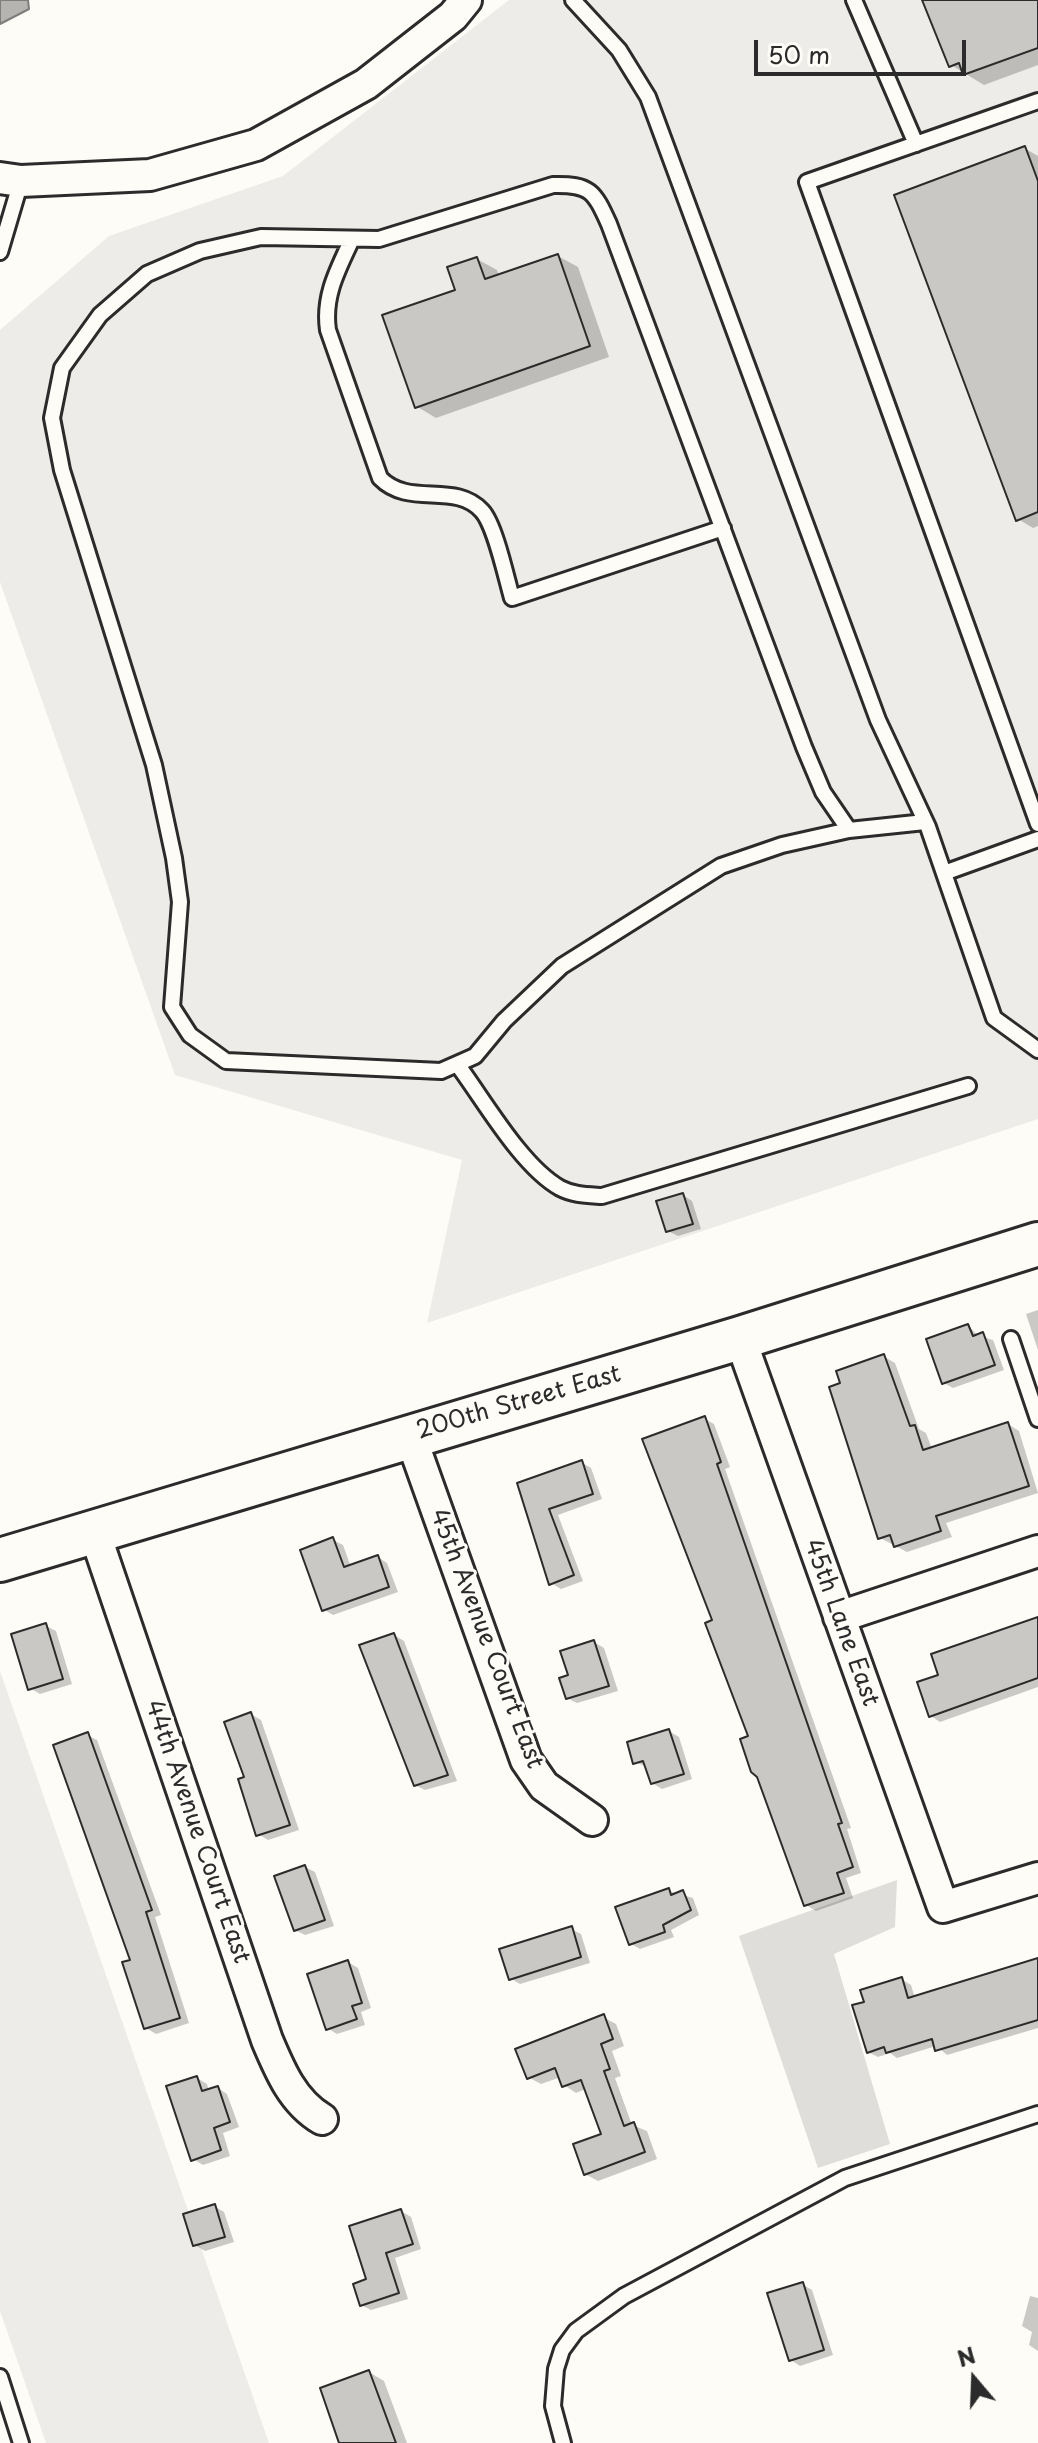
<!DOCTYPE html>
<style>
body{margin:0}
#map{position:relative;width:1038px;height:2443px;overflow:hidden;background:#fdfcf7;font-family:"Playpen Sans",sans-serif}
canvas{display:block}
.north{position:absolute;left:934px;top:2339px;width:80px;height:80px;-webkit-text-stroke:6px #fdfcf7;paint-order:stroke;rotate:341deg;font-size:22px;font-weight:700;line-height:32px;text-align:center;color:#2b2b2b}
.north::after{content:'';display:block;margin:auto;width:28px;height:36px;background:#2b2b2b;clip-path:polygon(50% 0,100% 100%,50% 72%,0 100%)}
.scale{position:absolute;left:754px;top:40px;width:212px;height:36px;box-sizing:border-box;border:4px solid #2b2b2b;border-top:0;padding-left:10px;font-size:24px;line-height:28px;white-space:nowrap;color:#2b2b2b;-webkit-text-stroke:6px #fdfcf7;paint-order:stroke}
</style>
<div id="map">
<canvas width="1038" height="2443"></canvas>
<div class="north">N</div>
<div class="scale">50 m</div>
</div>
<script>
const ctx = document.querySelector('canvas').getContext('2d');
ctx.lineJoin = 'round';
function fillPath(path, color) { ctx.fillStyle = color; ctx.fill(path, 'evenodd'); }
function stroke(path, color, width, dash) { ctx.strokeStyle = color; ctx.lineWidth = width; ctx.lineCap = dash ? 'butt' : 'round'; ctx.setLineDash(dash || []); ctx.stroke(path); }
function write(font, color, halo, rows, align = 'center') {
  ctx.font = font + ' "Playpen Sans",sans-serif'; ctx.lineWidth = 6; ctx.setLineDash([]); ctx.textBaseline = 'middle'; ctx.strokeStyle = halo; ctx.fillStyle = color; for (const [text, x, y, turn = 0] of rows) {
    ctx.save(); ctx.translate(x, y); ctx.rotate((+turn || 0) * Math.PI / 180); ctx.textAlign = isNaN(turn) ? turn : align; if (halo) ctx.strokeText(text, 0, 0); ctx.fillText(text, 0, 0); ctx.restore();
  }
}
const built = new Path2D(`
 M509,0H1038V1119L427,1323L462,1160L175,1075L0,582V330L109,236L283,176Z
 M0,1671L269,2443H46L0,2311Z`);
const green = new Path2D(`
 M897,1880L895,1927L834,1954L890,2144L818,2168L739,1936Z`);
const water = new Path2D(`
 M0,0H28L29,9L0,24Z`);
const shadow = new Path2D(`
 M924,0H1038V65L984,85L951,65Z
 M1024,148L1038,156V526L1033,528L1018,519Z
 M558,256L578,267L609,357L436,418L416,406L457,291L477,259L497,270L499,276Z
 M683,1195L692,1201L701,1229L678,1236L668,1231Z
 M1038,1310V1350L1026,1314Z
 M968,1326L979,1336L993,1340L1004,1370L953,1388L944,1383Z
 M883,1356L895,1363L919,1429L926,1433L932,1449L1008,1424L1019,1431L1038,1493L946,1523L952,1537L907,1552L880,1538L843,1384Z
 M705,1419L714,1424L730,1467L725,1469L851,1828L847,1829L861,1873L846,1878L853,1898L816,1911L806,1905L714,1621Z
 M581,1462L591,1468L602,1499L558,1515L583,1581L561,1589L551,1583L519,1484Z
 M333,1540L343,1545L351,1567L378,1557L387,1563L398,1592L333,1615L323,1609Z
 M1038,1620V1687L940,1722L931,1716L940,1676Z
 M46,1626L56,1631L72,1684L40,1694L30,1688Z
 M394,1635L404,1641L457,1781L425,1790L415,1785Z
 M594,1642L604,1648L618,1691L577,1703L567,1698L571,1676Z
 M251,1714L261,1720L299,1830L268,1840L258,1834Z
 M669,1731L679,1737L692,1779L662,1789L652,1783L647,1767L635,1762Z
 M87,1735L97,1740L161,1915L155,1917L189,2023L156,2034L146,2028Z
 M305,1867L315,1872L334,1926L305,1935L295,1930Z
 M669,1891L693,1898L699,1915L671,1930L674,1937L640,1949L631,1944Z
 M571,1929L581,1934L590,1963L520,1984L510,1978Z
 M1038,1960V2028L947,2055L936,2046L897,2058L890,2053L878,2057L868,2052L866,2003L901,1979L911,1985L915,1998Z
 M348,1962L358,1968L371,2008L361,2012L365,2025L337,2034L327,2028Z
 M603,2017L616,2024L624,2046L612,2051L621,2076L615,2078L632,2125L647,2131L657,2159L598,2181L585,2174L603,2135L586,2089L576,2093L564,2085L561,2077L541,2084L528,2077Z
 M197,2078L207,2084L209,2091L218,2088L227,2094L239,2127L223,2133L230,2156L203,2165L193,2159Z
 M214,2206L224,2212L234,2242L205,2251L195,2245Z
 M401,2211L411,2217L421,2249L395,2258L408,2299L371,2310L361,2305Z
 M802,2284L812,2290L833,2355L800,2366L791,2360Z
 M1030,2296L1038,2298V2351L1029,2345L1032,2332L1022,2326Z
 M369,2372L384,2381L407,2443H341Z`);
const building = new Path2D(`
 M922,0H1038V48L963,75L959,63L949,67Z
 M1025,146L1038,181V512L1016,521L894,195Z
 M558,254L590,346L415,408L382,315L455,290L447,267L477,257L485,279Z
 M683,1193L693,1224L666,1232L656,1201Z
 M968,1324L973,1336L983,1332L995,1365L942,1384L926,1339Z
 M884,1354L910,1426L915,1425L923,1450L1008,1422L1029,1486L936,1516L941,1531L894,1547L890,1535L878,1539L829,1387L840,1383L836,1371Z
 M705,1416L721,1462L717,1464L842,1823L838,1824L853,1867L837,1873L844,1893L804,1906L757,1777L751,1772L740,1739L748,1736L705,1623L712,1620L642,1439Z
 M582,1460L593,1494L549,1509L574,1575L549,1585L517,1483Z
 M333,1537L344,1567L378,1555L389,1587L322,1611L300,1550Z
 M1038,1617V1678L929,1717L917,1682L938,1675L931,1654Z
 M46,1623L63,1679L28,1690L11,1634Z
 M394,1633L448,1775L414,1786L359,1645Z
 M594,1640L609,1686L566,1699L559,1678L568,1675L560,1651Z
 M251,1712L290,1825L256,1836L238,1779L244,1777L224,1722Z
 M669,1729L684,1774L651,1784L643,1761L633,1764L627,1742Z
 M88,1732L152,1910L146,1912L180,2018L144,2029L122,1962L130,1960L53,1745Z
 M305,1865L325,1920L294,1931L274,1876Z
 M669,1888L671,1895L683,1890L691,1910L663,1925L665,1932L629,1945L615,1907Z
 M572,1926L581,1957L509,1980L499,1949Z
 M1038,1958V2020L935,2051L932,2039L886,2053L884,2047L867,2053L852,2005L864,2002L860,1990L902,1977L908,1998Z
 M348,1960L362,2003L352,2006L357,2019L326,2030L307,1974Z
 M604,2014L613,2039L601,2044L610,2069L604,2071L624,2126L634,2122L645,2152L584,2175L573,2144L601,2134L581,2080L562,2087L555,2068L527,2079L515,2049Z
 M197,2076L202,2091L218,2086L230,2122L214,2128L221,2150L191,2161L166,2086Z
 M215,2204L225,2237L193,2246L183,2214Z
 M401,2209L413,2244L386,2253L399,2293L360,2306L353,2284L366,2279L349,2226Z
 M803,2282L824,2350L789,2361L767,2293Z
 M369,2370L396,2443H339L320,2388Z`);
const lane = new Path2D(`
 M573,0L619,50L648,97L878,720L928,827L994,1018L1038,1050
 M854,0L916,144
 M1038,101L807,182L1038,824
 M352,239C338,269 323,296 328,330L380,478C409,508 455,481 482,511C495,525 506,577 512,598L723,528
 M0,252L21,181
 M849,830L823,792L804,747L609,224C594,191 590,184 553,185L379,239L261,237L200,251L147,274L100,315L62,368L52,418L62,470L154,765L174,858L180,902L172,1007L190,1035L226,1061L441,1071L475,1056L504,1021L562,966L721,866L782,845L849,830L925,822
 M944,873L1038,839
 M457,1064C484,1100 521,1166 560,1188C573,1195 587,1195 602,1196L968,1086
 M1011,1339L1038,1419
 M0,2377L21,2443
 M563,2443L553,2406L556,2369L562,2350L576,2331L624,2296L845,2178L1038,2114`);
const street = new Path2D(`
 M0,178L21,181L150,175L256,145L366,84L453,16L466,0
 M740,1338L943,1907L1038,1878
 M410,1435L526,1760L544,1786L592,1820
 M94,1531L267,2040C280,2071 293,2102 322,2119
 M839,1617L1038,1551`);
const secondary = new Path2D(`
 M0,1560L740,1338L1038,1244`);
const streetNames = [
 ["200th Street East",519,1403,-16],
 ["45th Lane East",841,1623,70],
 ["45th Avenue Court East",486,1639,69],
 ["44th Avenue Court East",197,1832,71]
];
fillPath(built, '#edece8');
fillPath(green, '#dfdeda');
fillPath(water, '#b5b4b1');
stroke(water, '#7e7d7b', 2);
fillPath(shadow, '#0003');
fillPath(building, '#c9c8c4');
stroke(building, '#2b2b2b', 2);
stroke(lane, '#2b2b2b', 20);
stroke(street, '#2b2b2b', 36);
stroke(secondary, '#2b2b2b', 48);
stroke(lane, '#fdfcf7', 14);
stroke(street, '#fdfcf7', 30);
stroke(secondary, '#fdfcf7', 42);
write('24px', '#2b2b2b', '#fdfcf7', streetNames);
</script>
